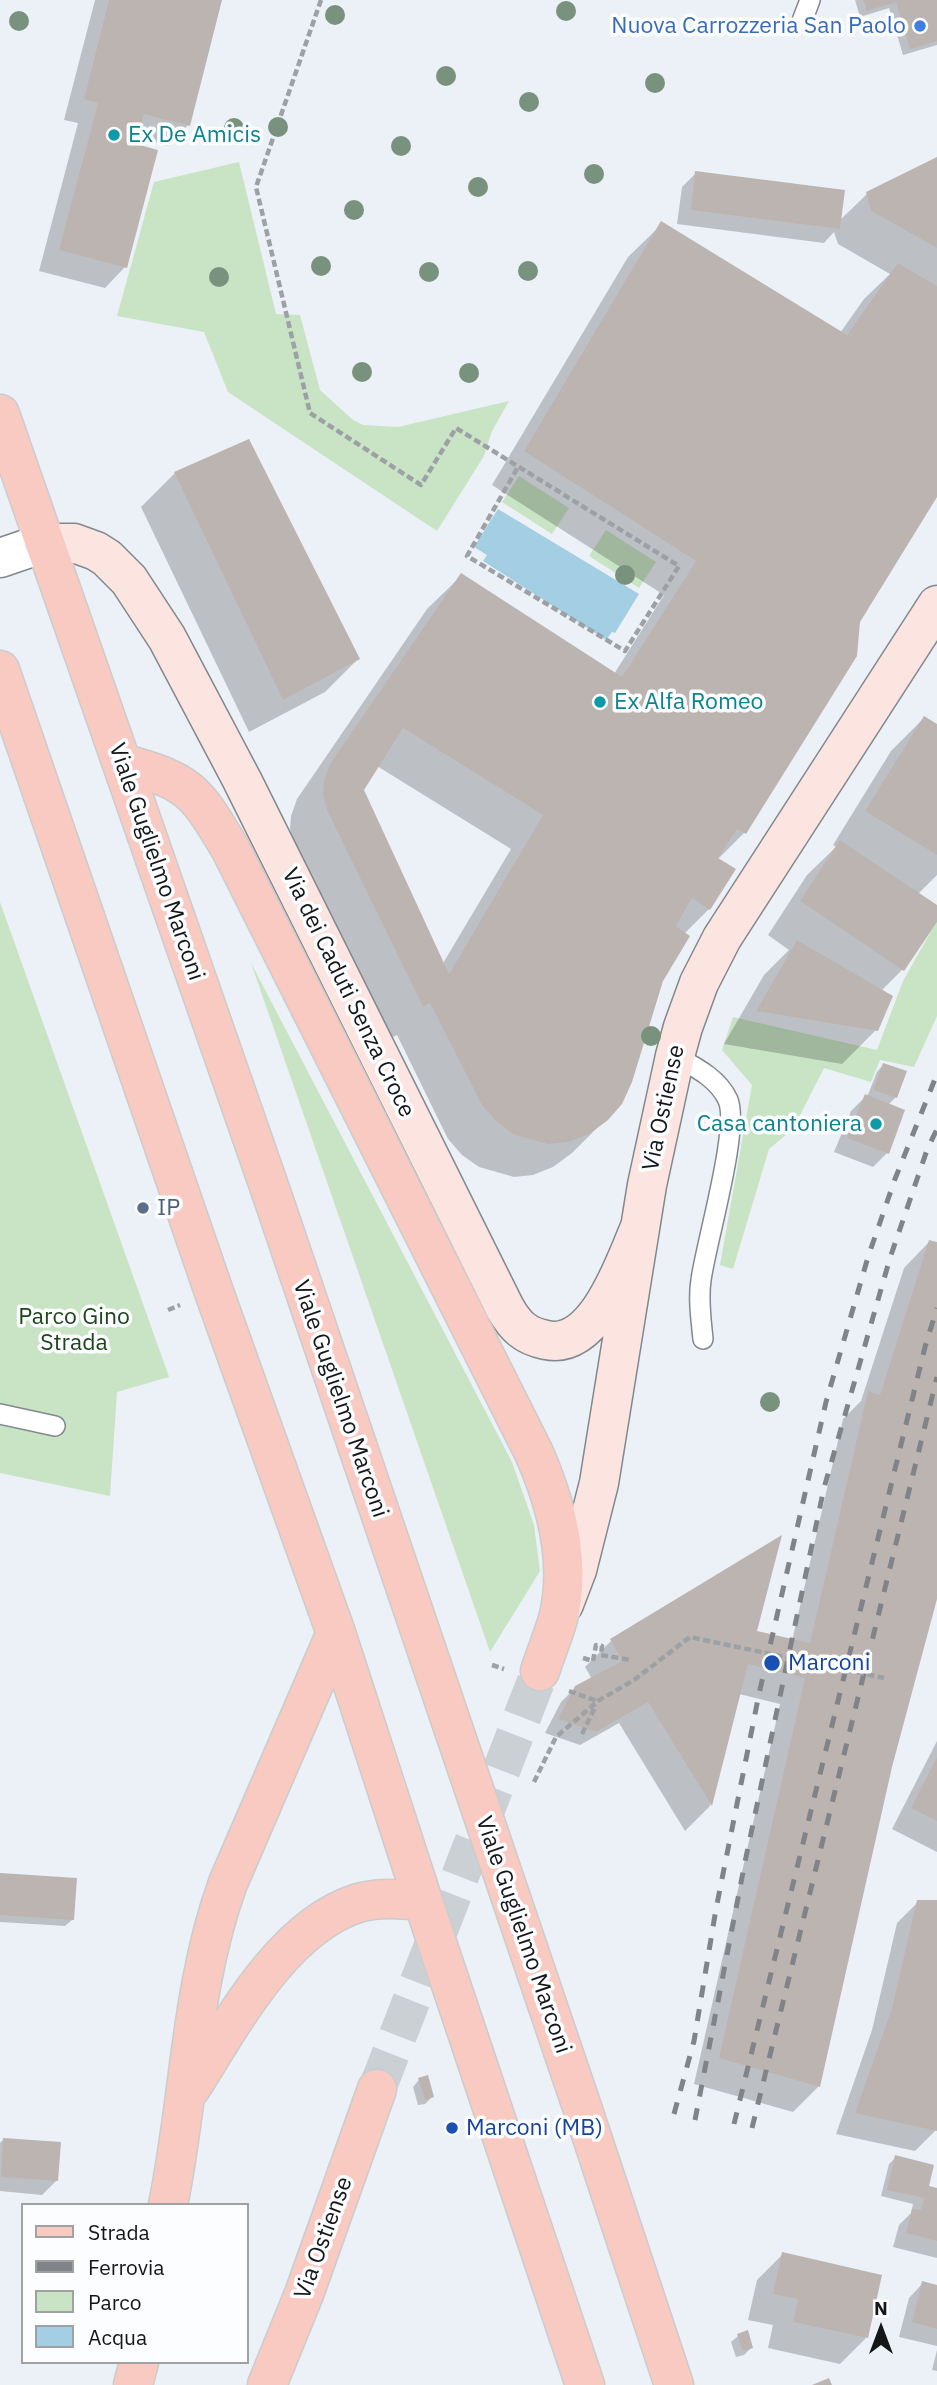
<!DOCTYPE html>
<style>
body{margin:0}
#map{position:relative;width:937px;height:2385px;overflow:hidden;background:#ebf1f6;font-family:"IBM Plex Sans",sans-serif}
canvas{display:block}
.legend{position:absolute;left:21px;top:2203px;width:228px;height:161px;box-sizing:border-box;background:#fcfdfe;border:2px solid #9fa1a2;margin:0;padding:9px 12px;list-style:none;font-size:21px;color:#141618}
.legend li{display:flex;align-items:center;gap:14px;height:35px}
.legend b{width:35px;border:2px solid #9fa1a2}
.north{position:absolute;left:846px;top:2294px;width:70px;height:70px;-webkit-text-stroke:5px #fcfdfe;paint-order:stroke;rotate:0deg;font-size:19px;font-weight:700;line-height:28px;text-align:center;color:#141618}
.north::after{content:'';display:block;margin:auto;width:24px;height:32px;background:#141618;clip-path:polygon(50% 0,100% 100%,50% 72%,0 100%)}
</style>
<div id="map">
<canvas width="937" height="2385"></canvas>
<ul class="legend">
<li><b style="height:9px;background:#f9cac2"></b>Strada</li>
<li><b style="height:9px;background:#808488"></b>Ferrovia</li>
<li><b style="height:19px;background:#c8e4c5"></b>Parco</li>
<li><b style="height:19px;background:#a3cee4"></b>Acqua</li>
</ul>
<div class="north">N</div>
</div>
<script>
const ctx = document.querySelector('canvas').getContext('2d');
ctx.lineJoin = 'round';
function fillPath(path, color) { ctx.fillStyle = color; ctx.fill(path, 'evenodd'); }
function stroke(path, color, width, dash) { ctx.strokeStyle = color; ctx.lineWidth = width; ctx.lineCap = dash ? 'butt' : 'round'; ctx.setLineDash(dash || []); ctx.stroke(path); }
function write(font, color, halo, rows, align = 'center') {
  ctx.font = font + ' "IBM Plex Sans",sans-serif'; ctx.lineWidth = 7; ctx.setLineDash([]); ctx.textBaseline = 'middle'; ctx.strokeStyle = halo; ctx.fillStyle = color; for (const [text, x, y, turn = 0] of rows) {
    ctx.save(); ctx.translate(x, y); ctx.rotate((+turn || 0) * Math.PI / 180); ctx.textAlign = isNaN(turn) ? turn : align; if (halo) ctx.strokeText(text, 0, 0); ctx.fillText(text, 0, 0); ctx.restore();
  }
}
const green = new Path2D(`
 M239,162L276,314L300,315L320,390L353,420L363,425L398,427L509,401L492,431L484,456L437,531L228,392L204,332L117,316L154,182Z
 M519,476L569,508L552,534L502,502Z
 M606,530L656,562L639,588L589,556Z
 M0,902L169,1377L117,1392L110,1496L0,1473Z
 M937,921V1016L914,1067L880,1060L871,1082L824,1068L793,1129L769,1149L733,1269L720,1265L752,1085L722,1050L733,1017L877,1050L903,981Z
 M251,963L512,1462L534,1525L540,1571L490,1652Z`);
const water = new Path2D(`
 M498,509L639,594L615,633L612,632L606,640L483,561L487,555L474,547Z`);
const shadow = new Path2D(`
 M95,0H221L188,125L168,146L136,138L125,267L105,288L39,271L78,123L64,120Z
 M855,0H937V45L903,55L889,8L860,17Z
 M937,159V494L858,621L744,833L718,859L733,869L709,909L684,934L662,980L607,1118L572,1153L553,1167L533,1175L514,1177L479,1167L462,1155L448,1139L397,1035L389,1039L294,844L290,829L291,816L297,799L427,609L461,576L614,674L664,595L492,485L628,257L662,224L840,333L864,299L890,274L838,244L834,232L824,243L677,224L682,187L696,173L839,221L867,194ZM377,766L511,849L442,965L362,790Z
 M248,441L358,659L325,692L249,732L141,507L175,473Z
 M924,718L937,726V875L918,894L937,907V919L902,970L881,991L876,1030L842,1064L724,1044L764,975L789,950L768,935L807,875L836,847L833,845L891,751Z
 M883,1065L896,1097L888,1105L887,1153L873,1167L834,1152L851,1111L865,1097H867L877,1072Z
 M930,1241L937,1243V1592L890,1766L819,2086L793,2112L694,2084L780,1704L739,1694L710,1806L685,1831L619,1723L580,1745L545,1733L561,1702L576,1687L592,1679L585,1667L611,1641L779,1538L755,1632L792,1641L843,1419L861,1401L904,1268Z
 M937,1741V1852L892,1829Z
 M0,1875L72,1920L65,1926L0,1922Z
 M918,1902H937V2125L936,2130L915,2151L836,2134L872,2030L897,1923Z
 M419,2080L432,2097L425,2104L418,2105L413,2087Z
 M4,2139L57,2180L42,2195L0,2191V2143Z
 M896,2157L927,2187L937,2190V2258L893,2247L899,2225L911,2213L913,2204L881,2196L889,2164Z
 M783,2254L866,2338L840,2364L768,2348L773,2325L748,2320L757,2280Z
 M923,2283L937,2287V2346L899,2337L909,2298Z
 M746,2333L751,2348L744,2355L736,2357L731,2342L738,2336Z
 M937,2350V2371L932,2370Z`);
const building = new Path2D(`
 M109,0H222L190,126L144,114L136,144L158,150L127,268L59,250L98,103L84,99Z
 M863,0H937V41L910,49L896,2L867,11Z
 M937,157V248L871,211L866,192Z
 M695,171L845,190L840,229L691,210Z
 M661,221L847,335L898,263L937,286V497L860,622L857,656L746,834L737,829L718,858L736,869L710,910L692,898L676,926L690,936L663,981L632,1082L622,1104L608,1120L589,1134L568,1142L548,1144L512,1134L496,1121L482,1105L430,1003L423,1007L327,810L323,794L324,781L330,764L461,573L622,677L696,561L524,451ZM403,728L543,815L449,974L364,790Z
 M249,439L360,659L283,700L174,472Z
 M924,716L937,724V855L865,811Z
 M840,840L937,905V922L904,971L800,901Z
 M797,940L893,996L878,1031L756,1011Z
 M883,1063L907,1071L897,1098L873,1090Z
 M865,1094L905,1110L889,1154L847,1138Z
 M929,1240L937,1242V1599L892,1767L820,2087L719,2058L805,1678L748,1664L712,1806L648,1702L596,1732L558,1719L575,1686L622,1661L610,1639L782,1535L757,1631L810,1643L868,1391L880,1395Z
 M937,1757V1821L911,1808Z
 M0,1873L77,1878L74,1920L0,1915Z
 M917,1900H937V2131L855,2113L892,2008Z
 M428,2075L434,2097L425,2100L418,2078Z
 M3,2138L61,2142L58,2181L1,2177Z
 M895,2155L934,2165L929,2186L937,2188V2241L906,2233L912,2209L921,2210L924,2198L887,2190Z
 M782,2252L882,2275L868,2338L793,2322L798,2299L773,2294Z
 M922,2281L937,2285V2329L912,2322Z
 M748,2330L753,2348L743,2351L737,2334Z
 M829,2378L832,2385H812Z`);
const primaryTunnel = new Path2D(`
 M377,2089L540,1671`);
const path = new Path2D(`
 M321,0L256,187L310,413L421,485L456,428L679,566L625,651L467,556L518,467
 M168,1310L180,1305
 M583,1658L593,1661L596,1645L602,1646L601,1655L631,1660
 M492,1665L504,1669
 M569,1691L597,1701
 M582,1734L596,1705
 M534,1782L556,1737L598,1701L634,1680`);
const lane = new Path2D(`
 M802,21L810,0
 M675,1056C695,1067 718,1078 728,1100C740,1128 706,1243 701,1280C698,1299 701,1319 703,1339
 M0,1414L55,1426`);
const street = new Path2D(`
 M0,558L44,543`);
const secondary = new Path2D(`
 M44,543H74L96,551L107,558L129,580L167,638L242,780L505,1308C515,1326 525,1336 546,1340C596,1351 625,1262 640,1227
 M564,1604L577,1570L599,1483L647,1185L675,1056L683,1027L699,983L722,938L937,605`);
const primary = new Path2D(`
 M0,414L271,1192L581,2104L674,2385
 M0,670L215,1295L336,1633L423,1901L585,2385
 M122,763C191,782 195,790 231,850L534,1453C556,1503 572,1564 558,1619C553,1636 546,1653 540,1671
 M191,2088C231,2025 282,1927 358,1903C380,1897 401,1899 423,1901
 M168,2205C190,2098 190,1987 228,1883L336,1633
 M133,2385L139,2362
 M267,2385L304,2294L377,2089`);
const rail = new Path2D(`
 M674,2114L694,2041L716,1909L759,1694L826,1402L868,1257L895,1179L937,1074
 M695,2120L745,1862L824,1488L890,1258L927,1150L937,1129
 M734,2124L925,1347L937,1308
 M752,2128L937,1377`);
const pathBridge = new Path2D(`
 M634,1680L690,1637L884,1678`);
const trees = [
 [566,11],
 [335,15],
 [19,21],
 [446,76],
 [655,83],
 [529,102],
 [278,127],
 [234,128],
 [401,146],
 [594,174],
 [478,187],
 [354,210],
 [321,266],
 [528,271],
 [429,272],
 [219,277],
 [362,372],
 [469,373],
 [625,575],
 [651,1036],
 [770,1402]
];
const markers = [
 [920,26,7,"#3f7fe0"],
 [114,135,7,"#0f9aa8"],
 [600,702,7,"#0f9aa8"],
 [876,1124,7,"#0f9aa8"],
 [143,1208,7,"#5c6f8a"],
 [772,1663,9,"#1a4fb4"],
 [452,2128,7,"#1a4fb4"]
];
const shopNames = [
 ["Nuova Carrozzeria San Paolo",906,26]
];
const cultureNames = [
 ["Ex De Amicis",128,135],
 ["Ex Alfa Romeo",614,702],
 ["Casa cantoniera",862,1124,"right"]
];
const streetNames = [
 ["Viale Guglielmo Marconi",156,862,71],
 ["Via dei Caduti Senza Croce",348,993,64],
 ["Via Ostiense",664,1108,-78],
 ["Viale Guglielmo Marconi",340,1399,71],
 ["Viale Guglielmo Marconi",523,1935,71],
 ["Via Ostiense",324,2238,-70]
];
const serviceNames = [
 ["IP",157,1208]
];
const parkNames = [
 ["Parco Gino",74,1317],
 ["Strada",74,1343]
];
const transitNames = [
 ["Marconi",788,1663],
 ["Marconi (MB)",466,2128]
];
fillPath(green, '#c8e4c5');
fillPath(water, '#a3cee4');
fillPath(shadow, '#0003');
fillPath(building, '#bbb4b0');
stroke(primaryTunnel, '#cbd0d5', 38, [38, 19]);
stroke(lane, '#83888d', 22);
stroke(street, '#83888d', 41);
stroke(secondary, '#83888d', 41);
stroke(primary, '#cbcccc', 41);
stroke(path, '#9da1a5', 4.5, [7, 3.5]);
stroke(lane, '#fff', 19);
stroke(street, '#fff', 38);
stroke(secondary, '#fce5e1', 38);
stroke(primary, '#f9cac2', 38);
stroke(rail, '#808488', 5, [12, 12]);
stroke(pathBridge, '#9da1a5', 4.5, [7, 3.5]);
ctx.fillStyle = '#79927d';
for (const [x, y] of trees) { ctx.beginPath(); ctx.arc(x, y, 10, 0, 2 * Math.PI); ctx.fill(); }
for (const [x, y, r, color] of markers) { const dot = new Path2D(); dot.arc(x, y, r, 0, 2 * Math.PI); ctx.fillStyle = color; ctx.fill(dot); stroke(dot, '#fcfdfe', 2.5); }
write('23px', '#366cbe', '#fcfdfe', shopNames, 'right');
write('23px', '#0d838f', '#fcfdfe', cultureNames, 'left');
write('23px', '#141618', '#fcfdfe', streetNames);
write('23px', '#4e5e75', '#fcfdfe', serviceNames, 'left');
write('23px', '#1c451a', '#fcfdfe', parkNames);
write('23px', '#164399', '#fcfdfe', transitNames, 'left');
</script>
